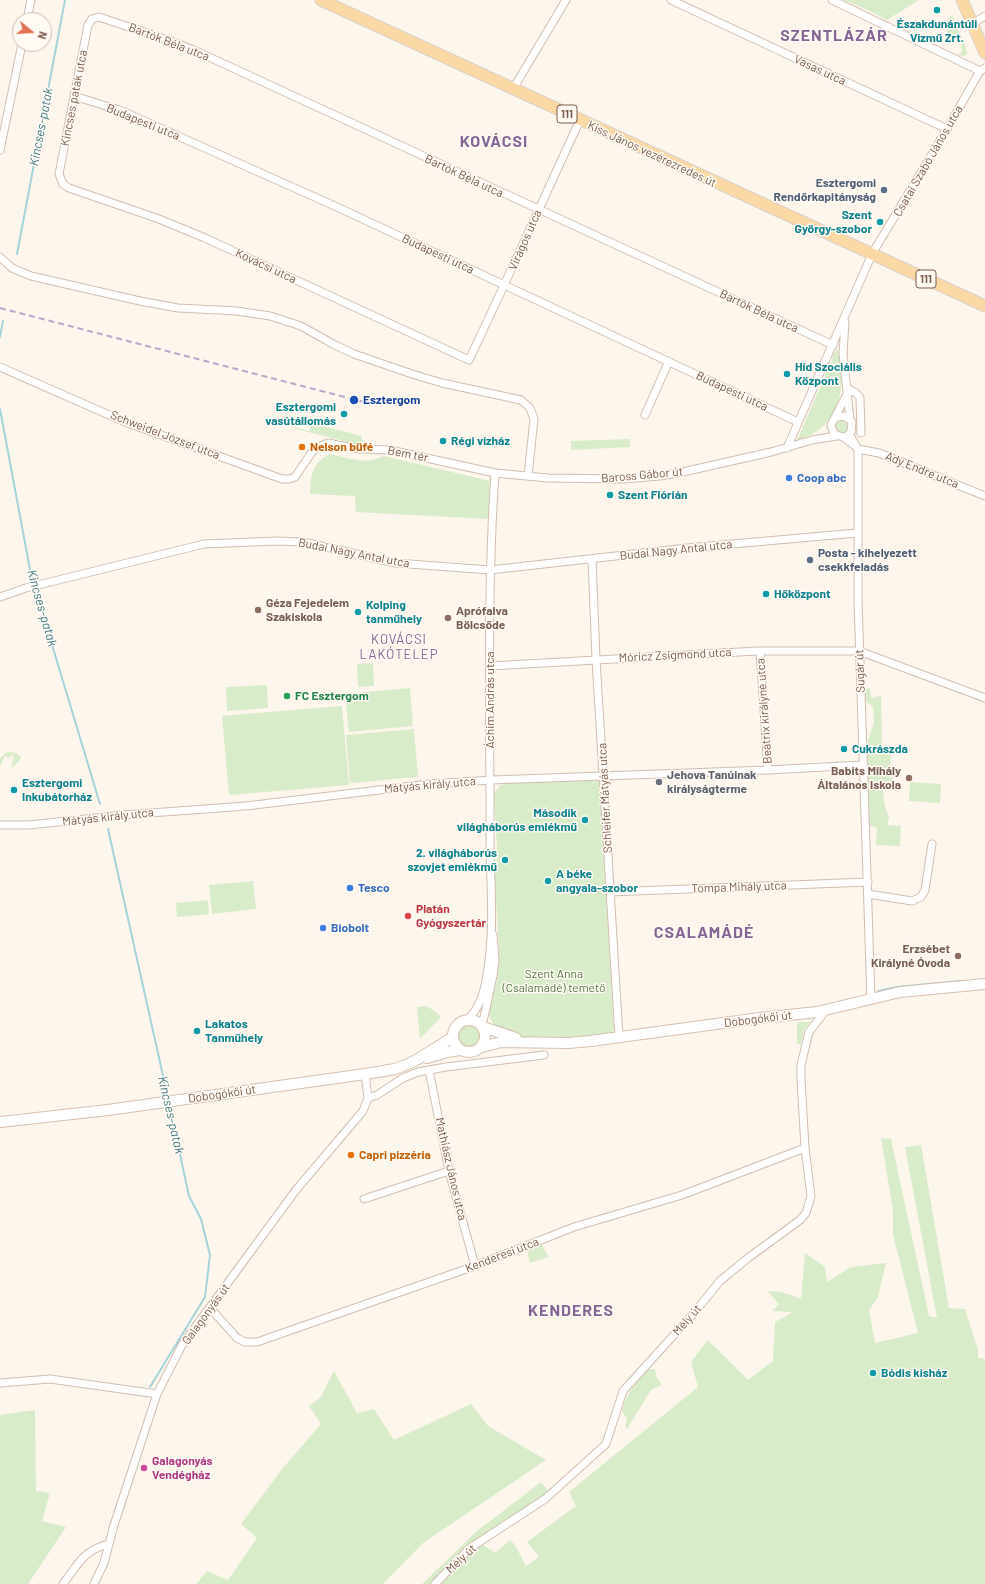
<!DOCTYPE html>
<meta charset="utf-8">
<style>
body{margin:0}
#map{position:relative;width:985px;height:1584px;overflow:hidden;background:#fdf6ec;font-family:Barlow,sans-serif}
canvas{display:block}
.north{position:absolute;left:12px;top:12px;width:40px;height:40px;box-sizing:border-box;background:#fffaf3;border:1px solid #cabbb1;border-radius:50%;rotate:108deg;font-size:11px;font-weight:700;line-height:16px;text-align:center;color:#7a5c4d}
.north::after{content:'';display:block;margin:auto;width:14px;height:18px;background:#e76f51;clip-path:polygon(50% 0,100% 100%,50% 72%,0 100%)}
</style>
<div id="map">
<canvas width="985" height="1584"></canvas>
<div class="north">N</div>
</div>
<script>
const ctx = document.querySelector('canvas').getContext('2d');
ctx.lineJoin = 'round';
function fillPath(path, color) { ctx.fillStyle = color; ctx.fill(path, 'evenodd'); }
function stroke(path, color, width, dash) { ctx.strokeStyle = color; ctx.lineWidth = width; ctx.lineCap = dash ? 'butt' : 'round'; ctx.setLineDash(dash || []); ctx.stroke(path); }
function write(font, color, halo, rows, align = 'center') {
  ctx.font = font + ' Barlow,sans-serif'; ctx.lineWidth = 3; ctx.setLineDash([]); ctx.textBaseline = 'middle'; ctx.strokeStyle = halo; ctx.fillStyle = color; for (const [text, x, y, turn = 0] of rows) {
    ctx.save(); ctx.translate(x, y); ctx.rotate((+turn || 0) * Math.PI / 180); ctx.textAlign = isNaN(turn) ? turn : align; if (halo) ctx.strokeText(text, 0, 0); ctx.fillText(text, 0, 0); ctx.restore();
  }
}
const green = new Path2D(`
 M844,0H919L887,20L870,11Z
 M952,15L965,46L967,53L965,56L957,55L962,52L961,43L953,41L942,23L948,21V18Z
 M837,349C841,355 841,363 841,370C844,403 831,431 797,440L833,358L831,357Z
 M291,418L296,419L294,427L309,431L311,423L361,436L363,441L360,445L296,429L293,427L288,421Z
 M840,418L848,421L850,428L845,434L835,431L834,424Z
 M630,439V447L571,450V441Z
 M330,454C348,458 366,465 384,456L490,481L488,519L356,512L355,496L310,494C311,476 311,463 330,454Z
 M373,663L374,686L358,687L357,664Z
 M267,685L268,708L227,711L226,687Z
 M410,688L413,726L349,732L345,694Z
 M870,688L871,697L874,698L881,695L882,747L890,749L892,780L882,783L885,807L889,817L887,825L901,826L900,846L876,845L877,827L869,826L868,822L867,743L874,723L873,707L864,699V689Z
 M342,706L349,785L229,795L222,716Z
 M414,729L418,777L350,783L346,735Z
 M7,752L16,753L21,757L19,761L14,766L11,767L14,757L11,755L9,758L5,756L0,766V758Z
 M599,779L614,1030L607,1035L549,1038L519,1037L495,1027L490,1018L489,1008L497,982L499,954L495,877C500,849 494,821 494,793L501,785L522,781Z
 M910,782L941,784L940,803L909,801Z
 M253,881L256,909L212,914L209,885Z
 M208,900L209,914L177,917L176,903Z
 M426,1006L435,1011L441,1017L420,1039L417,1007Z
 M800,1022H810L804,1030L801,1044H797V1024Z
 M456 1036a13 13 0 1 1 26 0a13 13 0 1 1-26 0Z
 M881,1138L891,1139L929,1316L937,1318L905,1147L921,1145L949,1308L965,1309L978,1350V1358L985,1359V1584H422L477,1531L541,1482L548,1491L482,1544L495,1553L510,1540L515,1545L526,1566L539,1557L527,1542L576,1506L569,1492L698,1387L691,1362L708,1340L748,1380L773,1361L775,1322L792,1313L789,1312L772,1311L779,1304L767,1291L782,1292L801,1299L805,1253L825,1267L827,1282L851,1267L886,1263L878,1297L869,1310L875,1343L918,1333L893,1235V1211Z
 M542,1244L548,1257L530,1263L527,1250Z
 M648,1369H655L656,1376L662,1385L651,1390L627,1429L625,1427L627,1419L622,1411C627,1393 635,1383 648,1369Z
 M334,1371L357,1413L374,1409L394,1440L471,1404L488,1426L546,1460L423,1543L383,1584H196L207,1571L228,1580L257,1538L241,1524L283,1468L321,1424L309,1406L321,1397Z
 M35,1410L36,1491L50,1493L42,1521L66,1527L28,1584H0V1415Z`);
const stream = new Path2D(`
 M17,254L65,0
 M0,337L3,321
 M0,409L31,575L100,804
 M108,829L168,1098
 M878,991L897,987L960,981
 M150,1387L205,1297L210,1255L201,1219L189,1196L169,1104`);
const street = new Path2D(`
 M671,0L947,129
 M832,0L980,71
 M27,20L31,0
 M972,24L985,16
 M513,89L566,0
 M74,96L122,111L337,207L798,422
 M580,120C543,200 507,280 469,360L205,238L159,219L69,188L63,184L59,174L88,25L92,19L99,17L168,40L196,51L833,345
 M0,150L22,44
 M0,257L12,268L31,276L140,301L178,308L237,311L270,316L301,326L333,344L354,354L412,374L442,383L521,400L530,408L534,419L528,476
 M845,322L843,353L850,420
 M0,367L125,422L282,479H289L295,477L312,452L318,447L328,443L359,449L390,450L495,473L548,478L623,479L660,476L683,472L771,452L812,440L837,436
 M848,389L856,393L860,398L861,433
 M847,394L831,425L834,434L843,437L855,446
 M645,415L669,361
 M834,419L837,417L844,416L852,422L851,432L846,437
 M849,434L858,449V600L871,1000
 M787,448L872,254L947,129L980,71L985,68
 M858,449L879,453L985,496
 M592,559L596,659L619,1037
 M0,597L26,588L204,544L277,541L303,542L396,563L490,570L687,548L857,533
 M760,651L768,770
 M490,666L757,651H859L985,698
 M0,825H29L123,815L246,806L429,784L492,780L768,770L862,765
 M610,892L868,882
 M868,894L912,901L921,897L925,890L932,844
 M467,1020C479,1009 485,990 487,974C496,924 489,873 490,823C490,706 487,589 495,473
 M482,1026L493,976L495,960L493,935
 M429,1070L449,1171L475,1266
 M368,1098L377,1095L403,1078L418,1072L446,1067L544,1055
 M364,1199L449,1171
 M210,1308L237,1338L245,1342H257L475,1266L574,1227L682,1195L805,1148
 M0,1383L50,1379L157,1394
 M63,1584C78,1564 83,1551 108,1544
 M94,1584L104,1563L114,1525L157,1394L182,1345L199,1322L296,1190L363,1111L368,1098L365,1074
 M435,1584L470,1548L545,1499L606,1444L623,1391L694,1313L720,1281L748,1258L800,1220L806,1213L811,1196L805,1148L801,1079V1065L809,1032L826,1010`);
const secondary = new Path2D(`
 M453 1036a16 16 0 1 1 32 0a16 16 0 1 1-32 0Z
 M483,1027L516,1038
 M482,1047L501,1042L568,1043L591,1041L760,1018L817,1012L900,992L985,984
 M427,1058L447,1052L460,1050
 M0,1122L108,1110L365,1074L395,1069L408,1064L418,1059L453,1037`);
const primary = new Path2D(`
 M321,0L985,306
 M962,0L985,53`);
const rail = new Path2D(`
 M0,308L364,402`);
const markers = [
 [937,10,4,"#0f9aa8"],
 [884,190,4,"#5c6f8a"],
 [880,222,4,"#0f9aa8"],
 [787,374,4,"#0f9aa8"],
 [354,400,5,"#1a4fb4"],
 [344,414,4,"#0f9aa8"],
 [443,441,4,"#0f9aa8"],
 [302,447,4,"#e8710a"],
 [789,478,4,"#3f7fe0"],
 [610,495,4,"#0f9aa8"],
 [810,560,4,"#5c6f8a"],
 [766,594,4,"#0f9aa8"],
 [258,610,4,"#8d6e63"],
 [358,612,4,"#0f9aa8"],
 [448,618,4,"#8d6e63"],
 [287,696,4,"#2e9e5b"],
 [844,749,4,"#0f9aa8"],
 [909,778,4,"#8d6e63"],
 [659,782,4,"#6b7280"],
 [14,790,4,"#0f9aa8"],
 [585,820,4,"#0f9aa8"],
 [505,860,4,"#0f9aa8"],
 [548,881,4,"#0f9aa8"],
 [350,888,4,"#3f7fe0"],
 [408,916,4,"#e0444e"],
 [323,928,4,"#3f7fe0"],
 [958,956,4,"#8d6e63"],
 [197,1031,4,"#0f9aa8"],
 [351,1155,4,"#e8710a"],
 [873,1373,4,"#0f9aa8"],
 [144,1468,4,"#d1479c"]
];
const shields = [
 [567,114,20],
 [926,279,20]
];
const shieldNames = [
 ["111",567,114],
 ["111",926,279]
];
const cultureNames = [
 ["Északdunántúli",937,24,"center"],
 ["Vízmű Zrt.",937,38,"center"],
 ["Szent",872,215,"right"],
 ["György-szobor",872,229,"right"],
 ["Híd Szociális",795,367],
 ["Központ",795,381],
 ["Esztergomi",336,407,"right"],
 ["vasútállomás",336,421,"right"],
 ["Régi vízház",451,441],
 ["Szent Flórián",618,495],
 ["Hőközpont",774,594],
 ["Kolping",366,605],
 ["tanműhely",366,619],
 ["Cukrászda",852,749],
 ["Esztergomi",22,783],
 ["Inkubátorház",22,797],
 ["Második",577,813,"right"],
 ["világháborús emlékmű",577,827,"right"],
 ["2. világháborús",497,853,"right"],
 ["szovjet emlékmű",497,867,"right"],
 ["A béke",556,874],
 ["angyala-szobor",556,888],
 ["Lakatos",205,1024],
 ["Tanműhely",205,1038],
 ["Bódis kisház",881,1373]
];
const streetNames = [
 ["Bartók Béla utca",169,42,21],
 ["Vasas utca",820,70,25],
 ["Kincses patak utca",74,98,-79],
 ["Budapesti utca",143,122,22],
 ["Kiss János vezérezredes út",652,154,25],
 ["Csatai Szabó János utca",928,161,-60],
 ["Bartók Béla utca",464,176,25],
 ["Virágos utca",525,240,-66],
 ["Budapesti utca",438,254,25],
 ["Kovácsi utca",266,266,25],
 ["Bartók Béla utca",759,311,25],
 ["Budapesti utca",732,391,25],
 ["Schweidel József utca",165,435,21],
 ["Bem tér",408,454,11],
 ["Ady Endre utca",922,470,22],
 ["Baross Gábor út",642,475,-5],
 ["Budai Nagy Antal utca",676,550,-6],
 ["Budai Nagy Antal utca",354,553,11],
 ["Móricz Zsigmond utca",675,655,-3],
 ["Sugár út",860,671,-92],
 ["Áchim András utca",490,700,-90],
 ["Beatrix királyné utca",764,711,-94],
 ["Mátyás király utca",430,785,-5],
 ["Schleifer Mátyás utca",605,798,-93],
 ["Mátyás király utca",108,817,-6],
 ["Tompa Mihály utca",739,887,-2],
 ["Dobogókői út",758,1019,-7],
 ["Dobogókői út",222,1094,-8],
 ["Mathiász János utca",451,1169,77],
 ["Kenderesi utca",502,1255,-21],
 ["Galagonyás út",206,1314,-54],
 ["Mély út",687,1320,-49],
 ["Mély út",461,1559,-43]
];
const serviceNames = [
 ["Esztergomi",876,183],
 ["Rendőrkapitányság",876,197],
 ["Posta - kihelyezett",818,553,"left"],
 ["csekkfeladás",818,567,"left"]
];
const transitNames = [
 ["Esztergom",363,400]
];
const foodNames = [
 ["Nelson büfé",310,447],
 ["Capri pizzéria",359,1155]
];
const shopNames = [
 ["Coop abc",797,478],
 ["Tesco",358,888],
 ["Biobolt",331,928]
];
const educationNames = [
 ["Géza Fejedelem",266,603],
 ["Szakiskola",266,617],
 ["Aprófalva",456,611],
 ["Bölcsőde",456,625],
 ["Babits Mihály",901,771,"right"],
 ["Általános Iskola",901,785,"right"],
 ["Erzsébet",950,949,"right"],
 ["Királyné Óvoda",950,963,"right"]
];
const leisureNames = [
 ["FC Esztergom",295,696]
];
const worshipNames = [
 ["Jehova Tanúinak",667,775],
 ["királyságterme",667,789]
];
const healthNames = [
 ["Platán",416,909],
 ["Gyógyszertár",416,923]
];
const parkNames = [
 ["Szent Anna",554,974],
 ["(Csalamádé) temető",554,988]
];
const hotelNames = [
 ["Galagonyás",152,1461],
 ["Vendégház",152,1475]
];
const waterNames = [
 ["Kincses-patak",41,127,-79],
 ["Kincses-patak",42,608,74],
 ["Kincses-patak",171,1115,77]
];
const neighbourhoodNames = [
 ["KOVÁCSI",399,640],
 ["LAKÓTELEP",399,655]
];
const districtNames = [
 ["SZENTLÁZÁR",834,36],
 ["KOVÁCSI",494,142],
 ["CSALAMÁDÉ",704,933],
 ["KENDERES",571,1311]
];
fillPath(green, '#d8ecc9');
stroke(stream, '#a5d3da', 2);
stroke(street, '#d1beb0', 9);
stroke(secondary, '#d6c0b0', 12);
stroke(primary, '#dad1cd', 13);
stroke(street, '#fff', 7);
stroke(secondary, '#fff', 10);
stroke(primary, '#fbd9a5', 11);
stroke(rail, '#b9a8c9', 2, [6, 4]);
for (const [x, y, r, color] of markers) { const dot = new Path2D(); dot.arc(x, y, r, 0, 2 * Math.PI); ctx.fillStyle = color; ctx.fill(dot); stroke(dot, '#fffaf3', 1.5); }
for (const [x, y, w] of shields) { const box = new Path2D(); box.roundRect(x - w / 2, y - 9, w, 18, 3); ctx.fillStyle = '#fffaf3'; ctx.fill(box); stroke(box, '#7a5c4d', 1); }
write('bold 11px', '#7a5c4d', null, shieldNames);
write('bold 12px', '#0d838f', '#fffaf3', cultureNames, 'left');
write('12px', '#7a5c4d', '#fffaf3', streetNames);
write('bold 12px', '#4e5e75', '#fffaf3', serviceNames, 'right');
write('bold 12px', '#164399', '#fffaf3', transitNames, 'left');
write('bold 12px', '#c56008', '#fffaf3', foodNames, 'left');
write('bold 12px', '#366cbe', '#fffaf3', shopNames, 'left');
write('bold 12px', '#785e54', '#fffaf3', educationNames, 'left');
write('bold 12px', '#27864d', '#fffaf3', leisureNames, 'left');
write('bold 12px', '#5b616d', '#fffaf3', worshipNames, 'left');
write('bold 12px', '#be3a42', '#fffaf3', healthNames, 'left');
write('12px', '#537a41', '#fffaf3', parkNames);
write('bold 12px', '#b23c85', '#fffaf3', hotelNames, 'left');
write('italic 13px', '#437c86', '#fffaf3', waterNames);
ctx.letterSpacing = '1px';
write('13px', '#846695', '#fffaf3', neighbourhoodNames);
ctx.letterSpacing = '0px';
ctx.letterSpacing = '1px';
write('bold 16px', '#846695', '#fffaf3', districtNames);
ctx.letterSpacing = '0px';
</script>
